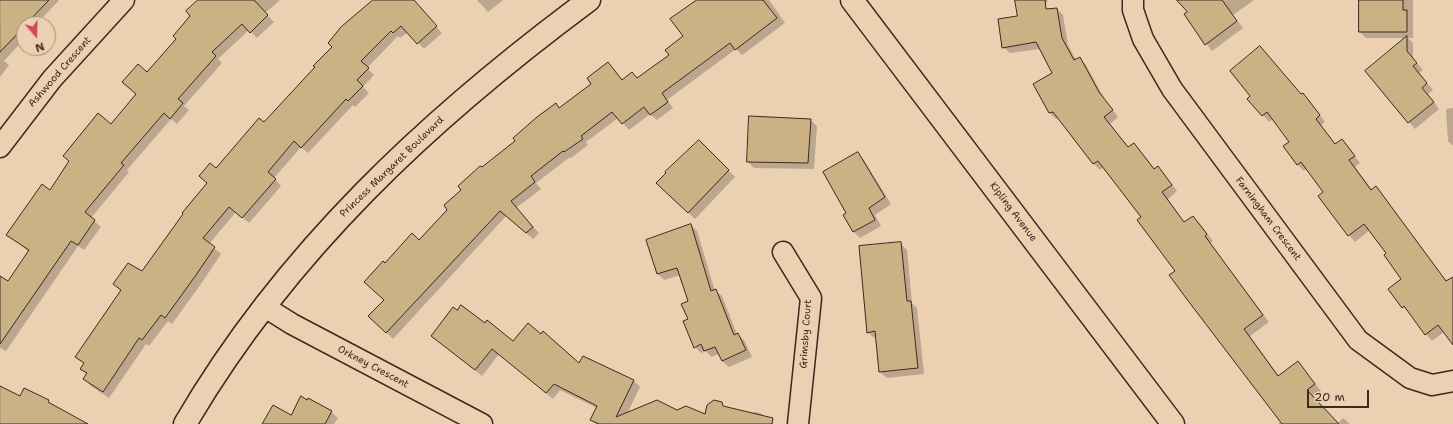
<!DOCTYPE html>
<style>
body{margin:0}
#map{position:relative;width:1453px;height:424px;overflow:hidden;background:#ebd0b2;font-family:"Shantell Sans",sans-serif}
canvas{display:block}
.north{position:absolute;left:16px;top:16px;width:40px;height:40px;box-sizing:border-box;background:#ebd0b2;border:1px solid #a58e77;border-radius:50%;rotate:161deg;font-size:11px;font-weight:700;line-height:16px;text-align:center;color:#3b2a1e}
.north::after{content:'';display:block;margin:auto;width:14px;height:18px;background:#d1495b;clip-path:polygon(50% 0,100% 100%,50% 72%,0 100%)}
.scale{position:absolute;left:1307px;top:390px;width:62px;height:18px;box-sizing:border-box;border:2px solid #3b2a1e;border-top:0;padding-left:5px;font-size:12px;line-height:14px;white-space:nowrap;color:#3b2a1e;-webkit-text-stroke:3px #ebd0b2;paint-order:stroke}
</style>
<div id="map">
<canvas width="1453" height="424"></canvas>
<div class="north">N</div>
<div class="scale">20 m</div>
</div>
<script>
const ctx = document.querySelector('canvas').getContext('2d');
ctx.lineJoin = 'round';
function fillPath(path, color) { ctx.fillStyle = color; ctx.fill(path, 'evenodd'); }
function stroke(path, color, width, dash) { ctx.strokeStyle = color; ctx.lineWidth = width; ctx.lineCap = dash ? 'butt' : 'round'; ctx.setLineDash(dash || []); ctx.stroke(path); }
function write(font, color, halo, rows, align = 'center') {
  ctx.font = font + ' "Shantell Sans",sans-serif'; ctx.lineWidth = 3.5; ctx.setLineDash([]); ctx.textBaseline = 'middle'; ctx.strokeStyle = halo; ctx.fillStyle = color; for (const [text, x, y, turn = 0] of rows) {
    ctx.save(); ctx.translate(x, y); ctx.rotate((+turn || 0) * Math.PI / 180); ctx.textAlign = isNaN(turn) ? turn : align; if (halo) ctx.strokeText(text, 0, 0); ctx.fillText(text, 0, 0); ctx.restore();
  }
}
const shadow = new Path2D(`
 M0,0H59L37,24H24V39L4,61L9,65L0,77Z
 M200,0H280L265,13L274,22L257,38L249,30L218,59L222,63L184,106L189,110L177,124L171,119L127,170L129,172L91,218L101,227L84,250L78,246L6,351L0,348V277L8,282L29,252L8,235L137,95L124,82L147,73L177,39Z
 M375,0H413L442,33L424,49L408,32L400,38L398,36L367,68L374,75L363,87L369,93L355,107L353,105L308,153L301,147L274,178L281,186L249,223L236,212L209,244L221,254L203,281L172,324L168,321L149,346L146,344L109,398L91,386L84,379L88,375L82,369L84,364L76,357L121,291L114,284L142,272L208,183L216,170L264,124Z
 M477,0H503L488,12Z
 M702,0H769L785,23L742,55L736,49L667,100L673,108L657,120L650,114L629,130L618,118L586,142L588,145L571,158L570,157L536,183L541,189L516,208L539,233L533,239L506,216L393,339L370,316L385,300V264L420,242L449,210L463,190L482,168L517,141L556,105L560,109L593,84L608,64L623,81L638,79L670,55L685,37Z
 M1016,0H1048L1043,11L1057,9L1063,15L1068,45L1076,60L1079,58L1086,65L1105,100L1118,117L1110,124L1129,148L1134,144L1155,169L1158,167L1164,174L1177,191L1168,199L1185,223L1193,217L1199,223L1213,241L1210,243L1269,322L1250,336L1279,376L1298,362L1321,391L1312,397L1338,423L1343,418L1350,424H1278L1281,421L1176,271L1142,218L1104,167L1100,170L1094,164L1059,118L1056,119L1050,113L1034,84L1054,74L1040,49L1010,53L1003,47L1018,17Z
 M1187,0H1254L1233,15L1243,28L1212,51L1185,15L1188,12Z
 M1360,0H1413V38H1408L1413,43V58L1423,70L1419,73L1433,90L1428,94L1439,109L1415,129L1409,122L1406,38H1366L1360,32Z
 M1260,47L1301,95L1303,94L1309,100L1325,122L1321,125L1336,145L1342,140L1348,147L1360,163L1355,167L1372,190L1376,188L1382,194L1447,282L1453,278V336L1444,332L1432,341L1426,334L1410,313L1403,307L1389,289L1403,279L1370,230L1355,242L1349,235L1319,196L1325,192L1307,168L1304,171L1297,164L1290,142L1273,119L1269,122L1249,99L1252,96Z
 M1453,108V146L1448,141L1446,109Z
 M810,120L817,126L814,169L754,168L748,162Z
 M699,141L735,177L695,219L658,183Z
 M858,153L864,160L891,204L875,215L881,226L860,238L854,232L845,215L847,214Z
 M691,225L697,231L715,291L722,296L737,334L744,340L752,357L729,367L722,361L719,354L711,357L706,351L701,353L695,347L689,320V301L680,275L664,280L658,274L647,240Z
 M900,243L907,250L912,303L917,308L924,374L887,378L880,372L877,338H874L868,332Z
 M485,325L514,342L542,335L580,364L583,357L634,381L640,387L627,414L677,411L706,415L721,403L725,407L751,414L755,412L761,413L770,424H596L591,419L597,408L560,390L553,399L499,354L482,376L432,336Z
 M331,412L338,418L334,424H263Z`);
const building = new Path2D(`
 M0,0H49L26,24H24V27L0,52Z
 M198,0H254L268,15L250,33L242,24L212,52L216,56L178,99L183,103L170,119L164,113L121,163L124,165L85,212L95,220L78,245L71,241L0,344V276L8,281L29,250L6,235L42,184L50,190L69,161L63,156L98,113L111,124L136,94L122,82L138,64L147,72L176,39L173,36L190,16L186,11Z
 M373,0H414L437,26L417,44L401,26L393,33L391,31L361,61L369,68L357,80L363,86L348,101L346,99L301,148L294,141L268,172L276,179L242,218L229,207L203,238L215,247L196,275L165,318L161,315L142,340L139,338L103,392L83,379L87,373L80,369L84,363L75,357L121,290L113,284L128,263L142,271L183,214L182,213L207,183L199,176L210,163L216,168L259,118L264,122L315,67L313,66L332,47L328,43L341,27Z
 M697,0H763L777,18L735,50L730,43L662,93L668,102L650,115L644,107L622,124L612,112L581,136L583,139L564,152L563,151L531,176L535,182L511,201L533,227L526,233L500,211L386,333L368,316L384,300L364,282L383,261L385,263L412,233L419,240L447,210L444,205L461,190L458,186L480,166L482,167L515,141L513,138L537,117L556,103L559,108L591,84L587,78L608,62L622,80L632,72L637,78L669,55L665,50L683,36L670,19Z
 M1015,0H1045L1046,9L1057,8L1062,38L1074,60L1080,57L1099,92L1113,110L1104,117L1128,147L1134,143L1154,169L1158,166L1172,185L1162,192L1184,222L1193,216L1207,234L1205,236L1263,315L1244,329L1278,376L1298,361L1315,384L1307,390L1339,424H1282L1189,302L1169,275L1175,271L1137,220L1141,217L1098,161L1093,164L1053,112L1049,113L1033,84L1052,73L1036,42L1002,48L998,19L1017,16Z
 M1177,0H1222L1237,21L1205,45L1184,14L1187,12Z
 M1359,0H1403V10H1407V32H1359Z
 M1407,36V51L1417,63L1413,66L1427,83L1422,88L1434,102L1408,123L1365,71Z
 M1260,46L1301,94L1303,93L1320,115L1316,119L1335,144L1342,139L1355,156L1349,160L1371,190L1376,186L1446,281L1453,277V345L1438,325L1425,335L1404,306L1402,308L1388,289L1401,279L1384,255L1386,253L1364,224L1348,236L1318,196L1323,192L1301,162L1297,165L1283,146L1289,142L1267,112L1262,116L1247,99L1250,96L1230,71Z
 M749,116L811,119L808,163L747,162Z
 M699,140L729,170L688,213L656,183L666,173L665,172Z
 M858,152L885,197L869,208L875,220L853,232L843,215L846,213L823,172Z
 M691,224L711,291L716,289L734,335L738,333L746,350L722,361L715,347L704,351L701,344L694,348L683,321L688,319L681,304L688,301L677,268L657,274L646,240Z
 M901,242L907,301H911L918,368L879,372L875,331L867,333L859,246Z
 M461,305L485,323L487,320L513,341L528,323L541,334L543,331L579,363L583,356L634,380L616,417L657,400L677,410L686,406L705,414L707,405L714,400L722,402L723,406L773,418L772,424H599L590,420L597,406L554,384L546,393L492,349L475,370L431,336L453,307L457,310Z
 M0,386L20,396L24,388L49,400L48,402L88,424H0Z
 M301,396L307,400L308,398L332,411L325,424H262L273,405L291,415Z`);
const street = new Path2D(`
 M1133,0V10L1143,39L1172,89L1358,340L1410,378L1432,385L1453,381
 M0,147L52,79L124,0
 M783,252L811,298L798,424
 M265,307L292,324L482,424`);
const secondary = new Path2D(`
 M852,0L1173,424
 M185,424C286,251 430,118 589,0`);
const streetNames = [
 ["Ashwood Crescent",60,72,-49],
 ["Princess Margaret Boulevard",392,167,-44],
 ["Kipling Avenue",1013,212,53],
 ["Farningham Crescent",1268,219,53],
 ["Grimsby Court",806,334,-86],
 ["Orkney Crescent",373,367,28]
];
fillPath(shadow, '#0003');
fillPath(building, '#cab284');
stroke(building, '#3b2a1e', 1);
stroke(street, '#3b2a1e', 23);
stroke(secondary, '#3b2a1e', 25);
stroke(street, '#ebd0b2', 20);
stroke(secondary, '#ebd0b2', 22);
write('10px', '#3b2a1e', '#ebd0b2', streetNames);
</script>
